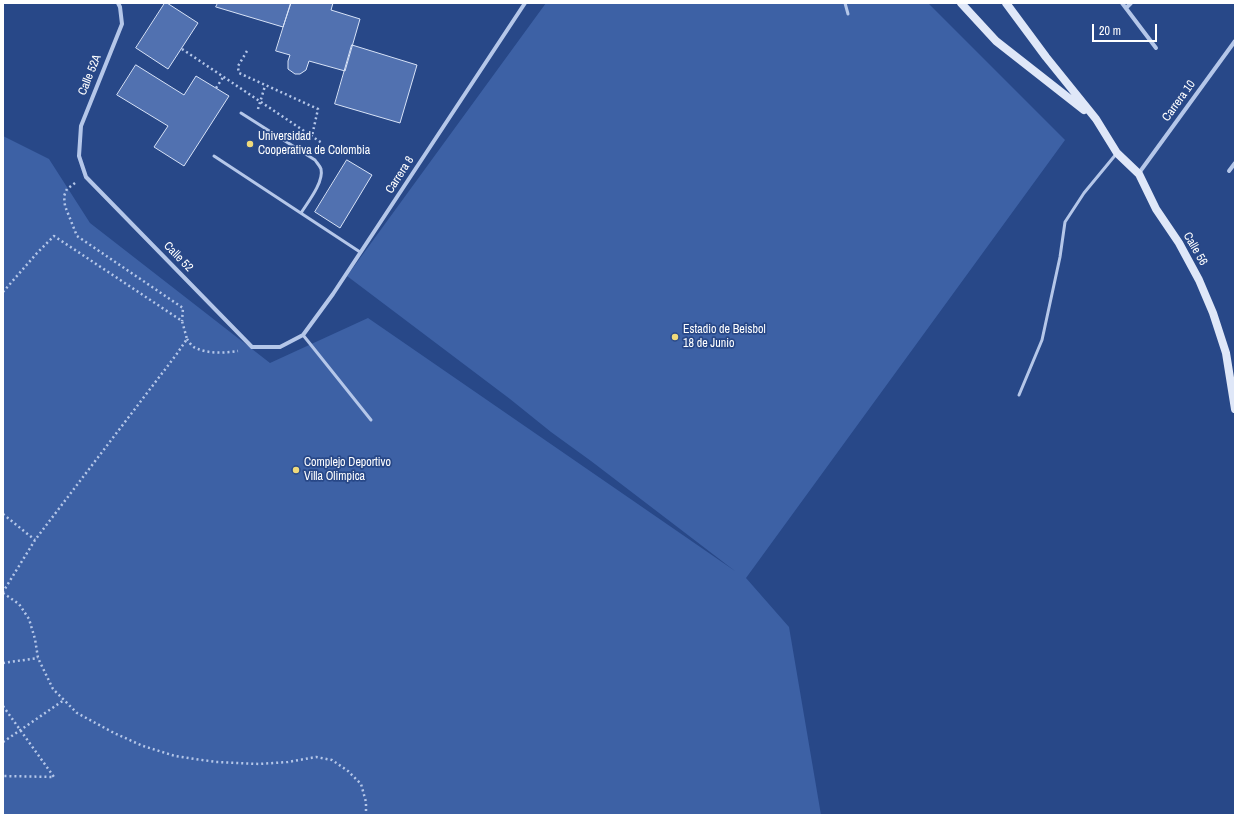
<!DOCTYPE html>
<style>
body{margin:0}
#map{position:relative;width:1238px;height:818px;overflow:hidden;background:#284888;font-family:"Archivo Narrow",sans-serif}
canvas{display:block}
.frame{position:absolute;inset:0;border:4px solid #fff;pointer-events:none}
.scale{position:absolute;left:1092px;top:24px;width:65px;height:18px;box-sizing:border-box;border:2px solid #fff;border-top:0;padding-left:5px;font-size:12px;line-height:14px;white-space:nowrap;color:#fff;-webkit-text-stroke:3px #284888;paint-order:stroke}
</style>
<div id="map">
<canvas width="1238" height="818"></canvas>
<div class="frame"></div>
<div class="scale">20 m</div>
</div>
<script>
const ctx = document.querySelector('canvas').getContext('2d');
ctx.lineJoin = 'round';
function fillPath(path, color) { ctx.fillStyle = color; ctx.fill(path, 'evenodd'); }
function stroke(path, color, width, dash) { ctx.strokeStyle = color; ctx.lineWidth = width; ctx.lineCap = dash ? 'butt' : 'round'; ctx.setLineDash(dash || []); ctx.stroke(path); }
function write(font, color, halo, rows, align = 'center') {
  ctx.font = font + ' "Archivo Narrow",sans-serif'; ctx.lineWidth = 3.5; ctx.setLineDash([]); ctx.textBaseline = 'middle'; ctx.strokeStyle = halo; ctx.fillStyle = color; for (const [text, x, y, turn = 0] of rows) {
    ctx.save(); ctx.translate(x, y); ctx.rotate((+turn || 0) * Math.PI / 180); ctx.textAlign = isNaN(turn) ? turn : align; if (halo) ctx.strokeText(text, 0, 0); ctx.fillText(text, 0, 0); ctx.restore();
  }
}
const green = new Path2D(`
 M546,3H928L1065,140L746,578L789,627L821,815H3V136L49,159L90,223L270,363L368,318L735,571L591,461L551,432L510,399L347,276Z`);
const building = new Path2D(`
 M165,3H167L198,23L168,69L136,48Z
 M218,3H291L283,27L216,7Z
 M291,3H333L331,10L360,19L345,71L309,61L306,70L300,74H295L288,69V61L290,55L276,51Z
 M352,45L417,65L400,123L335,104Z
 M136,65L184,95L196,76L229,96L184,166L154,147L168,126L117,95Z
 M347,160L372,175L340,228L315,212Z`);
const path = new Path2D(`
 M182,49L322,143
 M247,51L238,66V68L239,73L318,109L312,136
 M216,88L224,76
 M258,109L265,86
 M75,183L67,189L64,196L65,206L77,236L183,308L182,321
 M3,292L37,253L54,236L182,321L187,339L176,355L35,540L3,592
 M187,339C189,342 192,347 196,348C208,354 225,353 238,351
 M3,514L35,540
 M3,593L19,604L29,619L35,639L38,658L53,689L77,713L114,733L143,746L175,756L216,762L259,764L288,762L316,757L332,760L348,771L361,784L366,802V815
 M3,663L38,658
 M3,706L54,777L3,776
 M3,742L64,700`);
const lane = new Path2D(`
 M845,3L848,14
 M241,113L315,160C317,163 320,166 321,169C324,182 308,202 301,213
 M214,156L360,252
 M303,335L371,420
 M1019,395L1042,340L1060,257L1065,222L1084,193L1117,153`);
const street = new Path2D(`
 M118,3L120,7L122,24L81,126L79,156L86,177L252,347H280L303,335L333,294L525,3
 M1122,3L1156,48
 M1126,8L1131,3
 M1229,171L1235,163
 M1139,173L1235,41`);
const secondary = new Path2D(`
 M961,3L996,41L1084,110
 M1006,3L1046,57L1096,119L1117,153L1139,174L1156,209L1179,243L1199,280L1213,313L1226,353L1235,409`);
const markers = [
 [250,144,4,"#f0da7b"],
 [675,337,4,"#f0da7b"],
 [296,470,4,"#f0da7b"]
];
const streetNames = [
 ["Calle 52A",90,75,-68],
 ["Carrera 10",1179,101,-54],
 ["Carrera 8",400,175,-57],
 ["Calle 56",1195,249,60],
 ["Calle 52",178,257,46]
];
const poiNames = [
 ["Universidad",258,137],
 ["Cooperativa de Colombia",258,151],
 ["Estadio de Beisbol",683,330],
 ["18 de Junio",683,344],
 ["Complejo Deportivo",304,463],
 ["Villa Olimpica",304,477]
];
fillPath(green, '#3d61a5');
fillPath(building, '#5171b0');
stroke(building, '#d8e3f7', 1);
stroke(path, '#b5c7e9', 2.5, [2, 3]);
stroke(lane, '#b5c7e9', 3);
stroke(street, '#b5c7e9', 4);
stroke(secondary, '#dfe7f8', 8);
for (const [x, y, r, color] of markers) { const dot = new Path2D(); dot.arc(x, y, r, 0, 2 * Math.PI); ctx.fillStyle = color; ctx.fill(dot); stroke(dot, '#284888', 1.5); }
write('12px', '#fff', '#284888', streetNames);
write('12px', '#fff', '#284888', poiNames, 'left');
</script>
